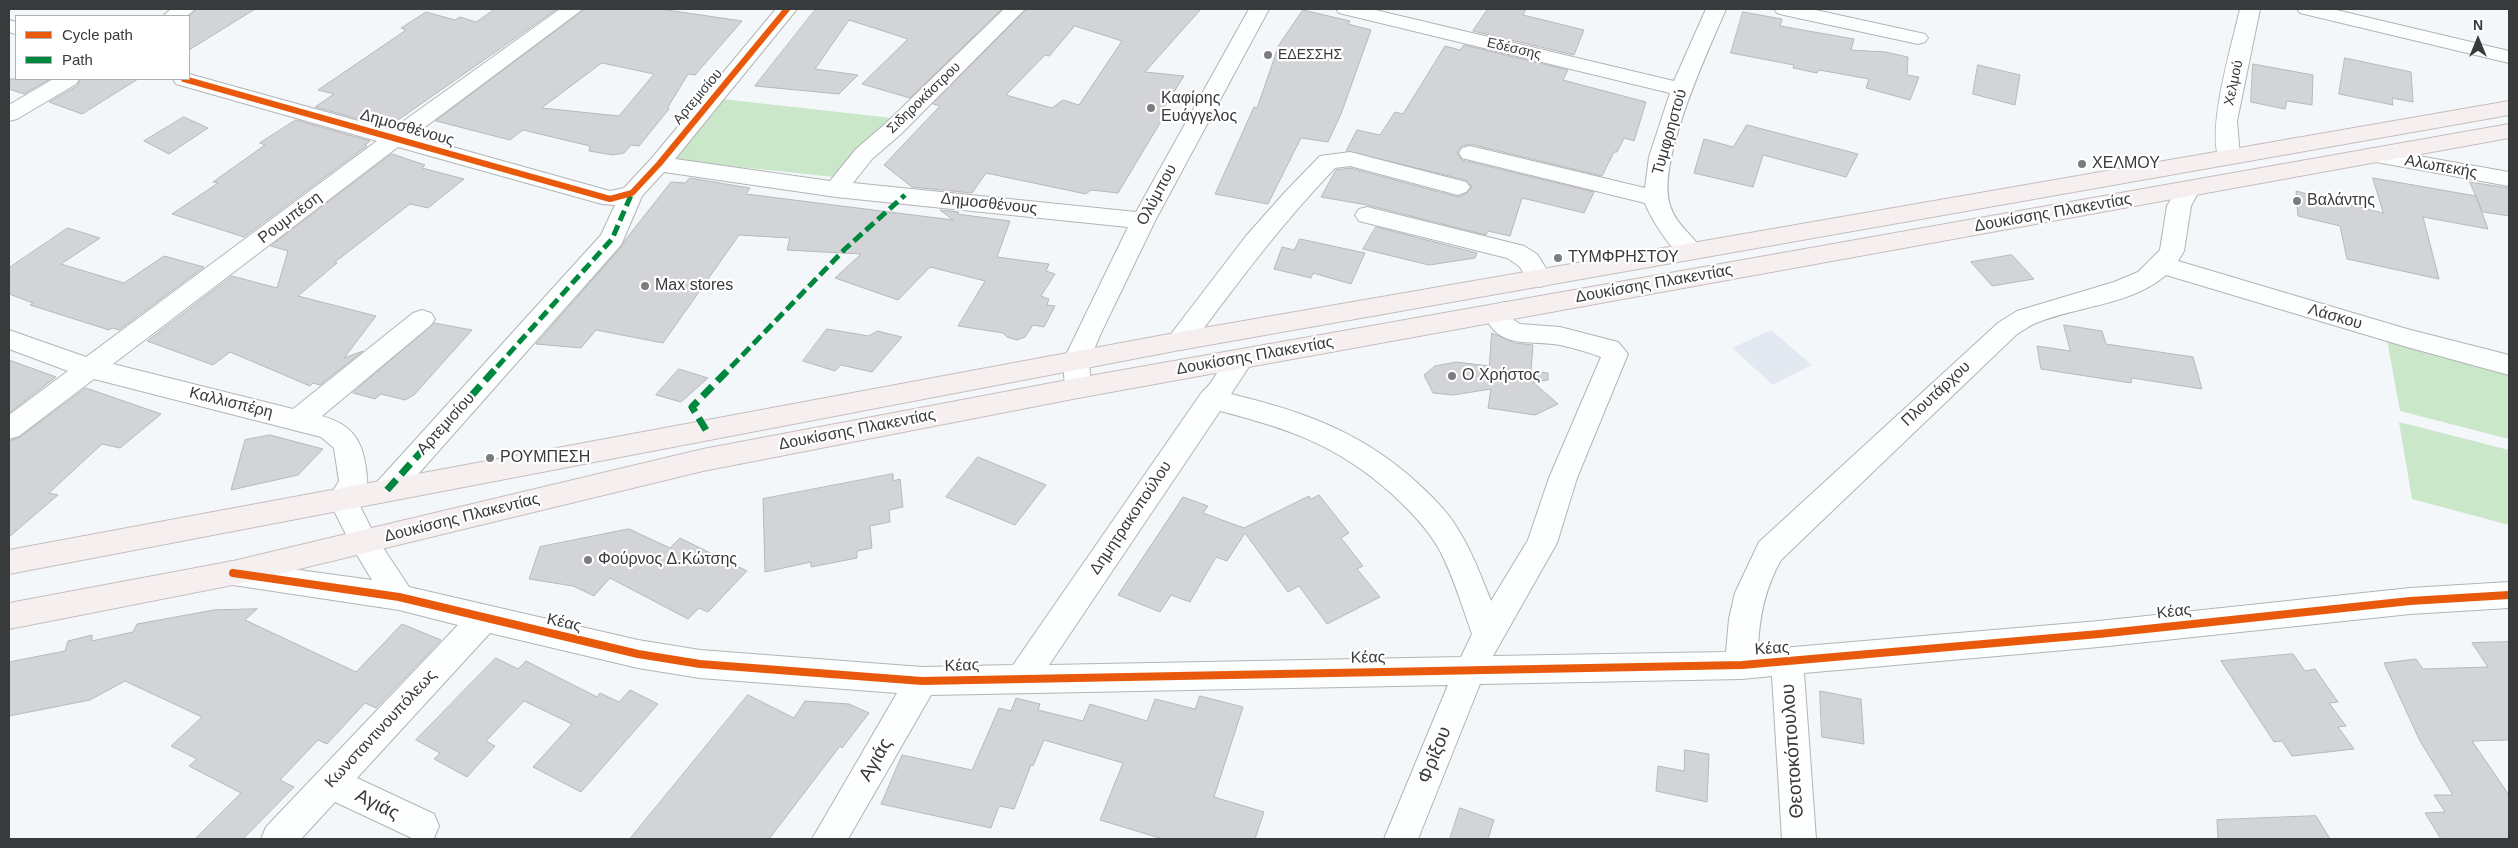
<!DOCTYPE html>
<meta charset="utf-8">
<style>
body{margin:0}
#map{position:relative;width:2518px;height:848px;overflow:hidden;background:#f4f7fa;font-family:Helvetica,sans-serif}
canvas{display:block}
.frame{position:absolute;inset:0;border:10px solid #383a3c;pointer-events:none}
.legend{position:absolute;left:15px;top:15px;width:175px;height:65px;box-sizing:border-box;background:#fff;border:1px solid #afb0b1;margin:0;padding:6px 9px;list-style:none;font-size:15px;color:#383a3c}
.legend li{display:flex;align-items:center;gap:10px;height:25px}
.legend b{width:25px;border:1px solid #afb0b1}
.north{position:absolute;left:2453px;top:15px;width:50px;height:50px;-webkit-text-stroke:4px #fff;paint-order:stroke;rotate:0deg;font-size:14px;font-weight:700;line-height:20px;text-align:center;color:#383a3c}
.north::after{content:'';display:block;margin:auto;width:18px;height:22px;background:#383a3c;clip-path:polygon(50% 0,100% 100%,50% 72%,0 100%)}
</style>
<div id="map">
<canvas width="2518" height="848"></canvas>
<div class="frame"></div>
<ul class="legend">
<li><b style="height:6px;background:#e8590c"></b>Cycle path</li>
<li><b style="height:6px;background:#00873e"></b>Path</li>
</ul>
<div class="north">N</div>
</div>
<script>
const ctx = document.querySelector('canvas').getContext('2d');
ctx.lineJoin = 'round';
function fillPath(path, color) { ctx.fillStyle = color; ctx.fill(path, 'evenodd'); }
function stroke(path, color, width, dash) { ctx.strokeStyle = color; ctx.lineWidth = width; ctx.lineCap = dash ? 'butt' : 'round'; ctx.setLineDash(dash || []); ctx.stroke(path); }
function write(font, color, halo, rows, align = 'center') {
  ctx.font = font + ' Helvetica,sans-serif'; ctx.lineWidth = 4.5; ctx.setLineDash([]); ctx.textBaseline = 'middle'; ctx.strokeStyle = halo; ctx.fillStyle = color; for (const [text, x, y, turn = 0] of rows) {
    ctx.save(); ctx.translate(x, y); ctx.rotate((+turn || 0) * Math.PI / 180); ctx.textAlign = isNaN(turn) ? turn : align; if (halo) ctx.strokeText(text, 0, 0); ctx.fillText(text, 0, 0); ctx.restore();
  }
}
const built = new Path2D(`
 M1771,330L1812,365L1773,385L1732,348Z`);
const green = new Path2D(`
 M722,99L892,118L834,177L673,160Z
 M2387,340L2509,370V439L2400,411Z
 M2399,422L2509,450V525L2412,499Z`);
const building = new Path2D(`
 M197,9H255L189,50V17Z
 M495,9H557L388,127L315,107L334,94L318,90L406,30L401,28L426,12L455,20L460,17L476,22Z
 M585,9H660L742,21L695,75L688,74L668,107L669,109L639,146L631,145L624,153L613,155L589,151L590,146L523,130L510,140L436,121ZM602,63L654,74L619,116L542,108Z
 M816,9H1002L910,98L862,84L908,39L849,20L815,69L858,75L839,94L755,86Z
 M1027,9H1201L1145,72L1184,76L1163,109L1166,113L1118,193L1091,190L1086,194L986,173L972,193L912,187L884,165L940,106L933,104ZM1075,26L1122,41L1079,105L1063,100L1052,108L1006,95L1045,55L1049,56Z
 M1488,9H1526L1523,15L1584,30L1574,55L1473,31Z
 M1303,10L1350,21L1348,24L1371,30L1341,114L1328,142L1301,138L1268,204L1215,194L1254,107L1257,108L1279,45Z
 M1743,12L1782,19L1780,26L1854,39L1851,50L1885,52L1908,57L1907,75L1919,77L1910,100L1866,88L1869,79L1819,70L1817,73L1793,68L1794,65L1731,53Z
 M1464,45L1568,70L1563,80L1646,102L1634,141L1624,138L1617,152H1614L1602,176L1470,144L1462,146L1457,152L1462,160L1594,192L1584,213L1522,198L1510,236L1488,231L1486,235L1367,205L1321,197L1336,170L1350,168L1458,197L1467,193L1472,187L1466,180L1346,151L1357,130L1380,135L1395,112L1403,114L1445,46L1460,50Z
 M2345,58L2411,72L2413,102L2392,98L2393,105L2339,94Z
 M2253,64L2313,75L2312,105L2287,101L2285,109L2251,102Z
 M1978,65L2020,75L2015,105L1973,94Z
 M9,79H50L24,94L9,89Z
 M81,79H138L82,114L49,102L77,86Z
 M184,117L208,128L169,154L144,141Z
 M296,120L370,141L365,145L367,146L244,237L172,214L218,183L213,182L265,145L260,143Z
 M1747,125L1858,154L1846,177L1763,155L1753,187L1694,173L1704,139L1733,147Z
 M392,154L425,165L422,168L464,179L428,208L410,204L335,262L337,263L298,296L376,316L344,358L363,351L320,385L313,383L310,386L230,352L213,365L147,341L232,276L277,288L288,251L271,246Z
 M690,178L750,188L746,194L953,220L940,210L959,212L957,214L1010,221L997,257L1049,264L1046,271L1055,274L1041,296L1049,299L1047,305L1055,306L1044,327L1033,325L1025,337L1017,340L1007,337L1003,333L958,326L985,281L930,267L898,300L835,278L861,254L787,250L790,238L739,235L663,343L596,330L581,348L536,344L622,246L626,239L671,182L685,183Z
 M2373,178L2476,196L2488,229L2423,217L2439,279L2347,259L2340,226L2298,216L2296,191L2383,213Z
 M2470,182L2509,188V216L2483,212Z
 M1376,227L1477,253L1475,258L1429,265L1363,249Z
 M68,228L100,238L61,264L124,283L164,256L204,267L119,330L112,328L109,330L30,305L33,303L9,294V268Z
 M1300,239L1365,253L1351,284L1313,273L1311,278L1274,269L1282,247L1294,250Z
 M2012,255L2034,279L1992,286L1971,262Z
 M434,323L472,330L414,395L405,400L381,394L375,399L353,393Z
 M2064,325L2102,331L2106,344L2193,357L2202,389L2132,378L2131,383L2041,369L2037,346L2070,351Z
 M827,329L869,336L877,331L902,337L872,372L841,365L835,371L803,361Z
 M1492,333L1515,343L1533,345L1531,371L1548,373V380L1533,382L1558,404L1535,415L1488,408L1491,389L1453,395L1433,393L1424,375L1435,366L1456,362L1489,366Z
 M9,360L56,377L9,413Z
 M679,369L708,378L681,402L656,395Z
 M86,388L161,414L120,448L102,444L49,493L58,495L9,537V441L20,437Z
 M270,435L323,449L298,475L231,490L245,440Z
 M978,457L1046,485L1015,525L946,497Z
 M893,474V481L900,479L903,507L889,510L890,522L870,526L872,548L857,551V558L811,567V562L765,572L763,499Z
 M1319,495L1349,533L1341,538L1363,566L1357,569L1380,597L1327,624L1299,586L1288,592L1245,533L1227,561L1216,557L1190,602L1171,595L1160,612L1118,595L1183,497L1208,506L1203,513L1244,528L1309,496L1311,499Z
 M629,529L670,548L680,538L747,571L708,612L699,608L688,619L610,578L594,596L573,586L529,579L540,547Z
 M257,609L245,620L356,672L402,624L441,640L376,708L365,703L327,744L318,740L280,780L294,787L243,839H195L241,793L189,766L197,759L171,746L202,717L125,681L90,700L9,716V662L65,651L68,641L92,635V641L133,632L137,624L214,610Z
 M2509,642V740L2472,741L2509,795V839H2441L2425,813L2445,812L2434,795H2453L2420,741L2384,663L2416,659L2423,669L2488,667L2472,643Z
 M2293,654L2305,671L2315,669L2338,702L2329,703L2346,726L2338,727L2354,749L2292,756L2282,741L2274,742L2221,661Z
 M496,658L518,669L526,661L597,697L600,693L619,702L630,690L658,704L581,792L533,767L572,724L524,701L486,741L495,746L467,777L434,759L440,753L416,740Z
 M1820,691L1861,699L1864,744L1822,737Z
 M748,695L794,718L805,701L849,704L869,713L842,748L840,746L769,839H630Z
 M1200,696L1243,707L1214,797L1264,812L1255,839H1163L1100,820L1123,763L1044,740L1033,766L1031,765L1014,809L999,806L991,828L881,804L902,755L972,770L999,708L1011,711L1016,698L1040,704L1038,710L1083,721L1090,704L1147,721L1155,699L1195,709Z
 M1685,750L1709,754L1707,802L1656,791L1658,766L1684,771Z
 M1460,808L1494,820L1488,839H1450Z
 M2316,816L2330,839H2218L2217,820Z`);
const minor = new Path2D(`
 M171,9H195L187,16H163Z
 M560,9H583L413,136L610,191L624,188L651,159L776,9H797L675,159L830,181L856,149L885,124L1004,9H1025L901,134L872,159L853,183L1136,212L1249,9H1269L1155,221L1101,333L1089,361L1091,388L1088,395L1078,398L1068,395L1065,388L1063,361L1128,227L836,197L664,172L642,196L621,245L397,498L387,501L377,498L373,490L377,482L601,235L615,205L602,204L398,147L113,364L293,409L413,313L422,310L431,313L435,319L431,325L322,416C350,424 362,438 366,468C366,472 368,479 367,483C365,489 360,495 357,500L374,534L409,587L638,640L700,650L922,667L1013,665L1202,392C1220,379 1223,344 1250,352L1254,359L1231,394C1301,411 1357,430 1412,478C1428,493 1444,507 1456,526C1471,549 1481,576 1491,601L1528,540L1549,478L1601,357C1588,352 1573,348 1560,345C1526,339 1500,351 1483,313L1487,307L1504,302L1513,305L1517,311L1511,318L1520,324L1560,327L1618,342L1628,354L1577,478L1557,543L1493,656L1726,652L1729,619L1735,593L1759,542L1998,323L2017,311L2114,282L2138,272L2160,250L2167,206L2180,184L2188,181L2196,184L2200,189L2191,206L2184,251L2178,261L2407,329L2509,355V375L2407,347L2166,275C2132,305 2077,306 2036,323C2029,326 2022,331 2016,335L1781,560C1765,588 1759,617 1758,650L2099,621L2410,588L2509,582V608L2410,614L2099,647L1804,673L1816,839H1782L1772,676L1742,679L1480,684L1418,839H1384L1448,685L931,695L848,839H812L897,693L700,678L638,668L490,633L357,778L434,814L439,826L434,838L414,839L335,802L301,839H261L266,827L458,625L399,610L233,585L222,582L218,573L222,564L233,561L372,580L354,550L328,499L339,481L334,448L321,437L94,379L19,436L9,439V415L68,371L9,349V330L86,357L377,141L176,84L173,79H189V74L391,130ZM1220,411C1290,429 1337,445 1392,494C1410,511 1427,528 1439,549C1453,575 1462,606 1472,634L1461,657L1049,665Z
 M1336,9H1371L1674,81L1706,9H1726C1708,51 1656,162 1670,205C1675,224 1693,235 1703,251L1700,257C1694,258 1690,260 1684,257C1671,251 1650,217 1645,203L1462,158L1459,153L1462,148L1470,146L1645,188L1649,157L1670,93L1339,13Z
 M1774,9H1811L1925,34L1928,38L1925,42L1918,44L1784,15L1777,13Z
 M2240,9H2260L2237,121L2240,157L2237,162L2229,164L2221,162C2204,136 2233,41 2240,9Z
 M2297,9H2332L2509,51V63L2300,13Z
 M9,20L16,22V34L9,32Z
 M53,79H79L76,84L17,119L9,121V105Z
 M2373,148L2509,172V186L2365,160L2362,155L2365,150Z
 M1350,152L1466,182L1470,187L1466,192L1458,195L1350,166L1335,168C1281,224 1236,285 1189,348L1180,350L1171,348L1167,341L1171,334L1246,236L1286,191L1320,156Z
 M1367,207L1524,246L1537,254L1552,278L1549,284L1540,287L1531,284L1519,266L1507,258L1359,221L1355,215L1359,209Z`);
const major = new Path2D(`
 M2509,101V115L1180,350L9,574V550L1180,332Z
 M2509,124V138L1078,398L703,471L233,585L9,629V603L233,561L703,449L1078,378Z`);
const quietFar1 = new Path2D(`
 M497,367L612,239L632,193
 M731,367L845,249L905,195`);
const quiet = new Path2D(`
 M706,430L692,407L732,366
 M387,490L498,366`);
const cyclewayFar1 = new Path2D(`
 M184,79L610,199L632,193L659,164L787,9`);
const cycleway = new Path2D(`
 M233,573L399,597L638,654L700,664L922,681L1742,665L2099,634L2410,601L2509,595`);
const markers = [
 [1268,55,5,"#7a7c7e"],
 [1151,108,5,"#7a7c7e"],
 [2082,164,5,"#7a7c7e"],
 [2297,201,5,"#7a7c7e"],
 [1558,258,5,"#7a7c7e"],
 [645,286,5,"#7a7c7e"],
 [1452,376,5,"#7a7c7e"],
 [490,458,5,"#7a7c7e"],
 [588,560,5,"#7a7c7e"]
];
const farStreetnames = [
 ["Εδέσσης",1514,49,13],
 ["Χελμού",2234,83,-78],
 ["Αρτεμισίου",698,97,-50],
 ["Σιδηροκάστρου",924,98,-44]
];
const farPoinames = [
 ["ΕΔΕΣΣΗΣ",1278,55]
];
const poiNames = [
 ["Καφίρης",1161,99],
 ["Ευάγγελος",1161,117],
 ["ΧΕΛΜΟΥ",2092,164],
 ["Βαλάντης",2307,201],
 ["ΤΥΜΦΡΗΣΤΟΥ",1568,258],
 ["Max stores",655,286],
 ["Ο Χρήστος",1462,376],
 ["ΡΟΥΜΠΕΣΗ",500,458],
 ["Φούρνος Δ.Κώτσης",598,560]
];
const streetNames = [
 ["Δημοσθένους",407,128,16],
 ["Τυμφρηστού",1670,132,-74],
 ["Αλωπεκής",2441,167,10],
 ["Ολύμπου",1157,195,-62],
 ["Δημοσθένους",989,204,6],
 ["Δουκίσσης Πλακεντίας",2053,213,-10],
 ["Ρουμπέση",290,218,-37],
 ["Δουκίσσης Πλακεντίας",1654,284,-10],
 ["Λάσκου",2335,317,16],
 ["Δουκίσσης Πλακεντίας",1255,356,-10],
 ["Πλουτάρχου",1936,394,-43],
 ["Καλλισπέρη",231,403,14],
 ["Αρτεμισίου",446,424,-48],
 ["Δουκίσσης Πλακεντίας",857,430,-11],
 ["Δουκίσσης Πλακεντίας",462,518,-14],
 ["Δημητρακοπούλου",1131,518,-56],
 ["Κέας",2174,612,-6],
 ["Κέας",564,623,13],
 ["Κέας",1772,649,-4],
 ["Κέας",1368,658,-1],
 ["Κέας",962,666,-2],
 ["Κωνσταντινουπόλεως",381,729,-47]
];
const nearStreetnames = [
 ["Θεοτοκόπουλου",1793,751,-94],
 ["Φρίξου",1435,755,-68],
 ["Αγιάς",876,760,-60],
 ["Αγιάς",377,805,26]
];
fillPath(built, '#e3e9f0');
fillPath(green, '#cae7ca');
fillPath(building, '#d2d4d7');
stroke(building, '#b6b8bb', 1);
stroke(minor, '#b2b4b6', 2);
stroke(major, '#c7bdbe', 2);
fillPath(minor, '#fdfefe');
fillPath(major, '#f6eff0');
stroke(quietFar1, '#00873e', 5, [11, 5]);
stroke(quiet, '#00873e', 7, [14, 7]);
stroke(cyclewayFar1, '#e8590c', 6);
stroke(cycleway, '#e8590c', 8);
for (const [x, y, r, color] of markers) { const dot = new Path2D(); dot.arc(x, y, r, 0, 2 * Math.PI); ctx.fillStyle = color; ctx.fill(dot); stroke(dot, '#fff', 2); }
write('14px', '#383a3c', '#fff', farStreetnames);
write('14px', '#383a3c', '#fff', farPoinames, 'left');
write('16px', '#383a3c', '#fff', poiNames, 'left');
write('16px', '#383a3c', '#fff', streetNames);
write('19px', '#383a3c', '#fff', nearStreetnames);
</script>
